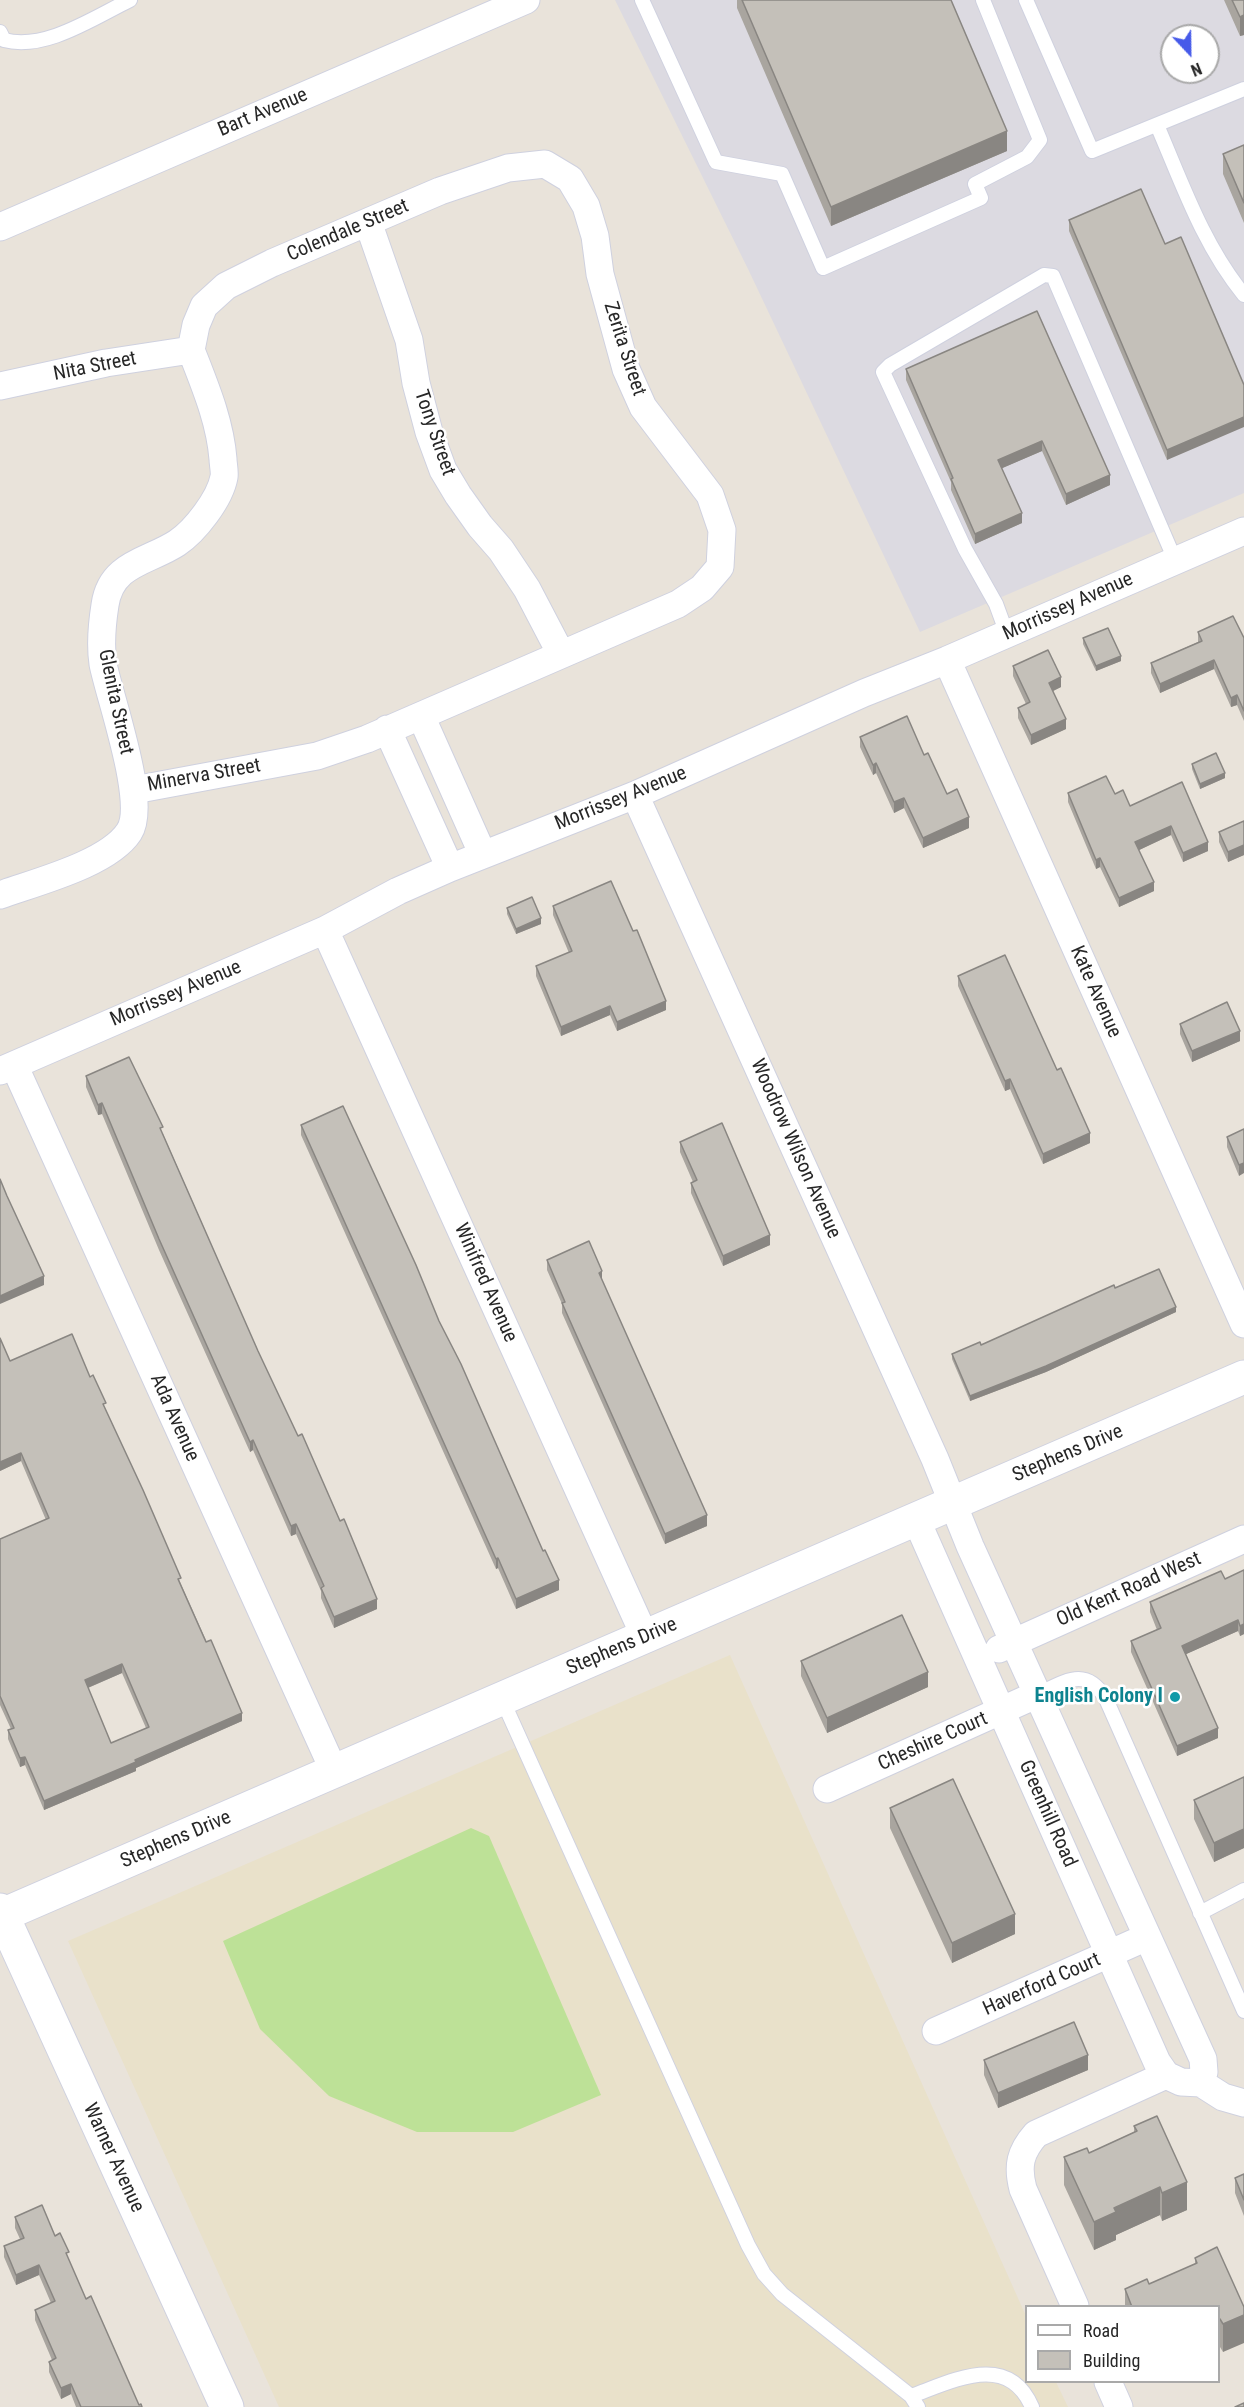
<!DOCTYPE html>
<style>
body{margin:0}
#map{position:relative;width:1244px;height:2407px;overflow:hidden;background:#e9e3da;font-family:"Roboto Condensed",sans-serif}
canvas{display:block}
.legend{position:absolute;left:1025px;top:2305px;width:195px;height:78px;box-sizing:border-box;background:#fff;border:2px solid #a9a9a9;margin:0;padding:8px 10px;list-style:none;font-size:18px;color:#272727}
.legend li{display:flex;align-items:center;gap:12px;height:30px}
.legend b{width:30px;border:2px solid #a9a9a9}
.north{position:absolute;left:1160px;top:24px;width:60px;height:60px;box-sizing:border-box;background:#fff;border:2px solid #a9a9a9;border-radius:50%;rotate:158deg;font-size:16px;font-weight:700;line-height:24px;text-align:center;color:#272727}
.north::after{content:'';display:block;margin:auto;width:21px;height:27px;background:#465ae9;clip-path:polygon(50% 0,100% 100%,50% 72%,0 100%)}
</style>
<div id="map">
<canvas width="1244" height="2407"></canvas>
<ul class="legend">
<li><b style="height:8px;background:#fff"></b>Road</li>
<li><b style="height:16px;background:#c4c0b9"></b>Building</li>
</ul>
<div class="north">N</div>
</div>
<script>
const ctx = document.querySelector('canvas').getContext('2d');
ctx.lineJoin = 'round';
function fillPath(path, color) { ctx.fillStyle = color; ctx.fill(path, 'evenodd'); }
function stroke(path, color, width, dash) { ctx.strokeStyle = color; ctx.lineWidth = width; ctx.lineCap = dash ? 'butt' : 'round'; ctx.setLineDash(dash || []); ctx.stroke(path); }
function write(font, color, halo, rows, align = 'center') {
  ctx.font = font + ' "Roboto Condensed",sans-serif'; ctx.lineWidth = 5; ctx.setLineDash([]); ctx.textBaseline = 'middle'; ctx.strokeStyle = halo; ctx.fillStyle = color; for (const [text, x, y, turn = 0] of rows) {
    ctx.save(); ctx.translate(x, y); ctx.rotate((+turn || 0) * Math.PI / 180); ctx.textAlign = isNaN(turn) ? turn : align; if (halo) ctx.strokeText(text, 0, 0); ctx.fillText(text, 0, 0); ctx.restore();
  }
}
const industrial = new Path2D(`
 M615,0H1244V493L920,632L749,271ZM1172,36H1208V72H1172Z`);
const education = new Path2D(`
 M730,1655L1026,2316V2382H1056L1068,2407H279L68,1941Z`);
const pitch = new Path2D(`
 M471,1828L489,1836L601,2095L513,2132H417L329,2096L260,2029L223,1941Z`);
const service = new Path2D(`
 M642,0L716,162L782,174L823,268L981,198L975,184L1027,157L1040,140L983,0
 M1026,0L1092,151L1244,89
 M0,32L4,40C45,51 93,18 130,0
 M1157,125C1182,183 1203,245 1244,295
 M1007,634L996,604L965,549L883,372L890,365L1044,275L1053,276L1175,560
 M1038,1694C1066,1681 1086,1666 1106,1699L1244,2011
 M502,1699L748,2245L764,2274L782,2294L911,2396L918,2407
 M1200,1913L1244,1890
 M911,2396C953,2381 1008,2351 1032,2407`);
const minor = new Path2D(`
 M368,222L409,340L416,383L429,432L443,470L458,495L480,526L501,550L527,589L561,654
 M0,227L526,0
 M0,386L106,363L191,350
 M947,660L1244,1324
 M421,716L483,855
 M387,729L450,868
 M134,790L317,756L367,739L678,604L702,588L720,567L722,530L710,495L643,407L626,369L600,274L595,236L586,206L570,179L545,164L508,168L440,191L272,263L226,286L204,306L196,325L191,350
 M635,795L935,1459L970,1546L1203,2059L1204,2072L1201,2083
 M0,895C36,882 108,864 129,832C148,804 110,699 103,664C100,644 102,624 105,605C111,563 148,562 177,543C195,531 220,499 224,477C225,472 223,464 223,459C220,421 205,386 191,350
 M325,930L645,1637
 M14,1065L334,1771
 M0,1071L325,930L398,891L450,868L635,795L864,693L947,660L1244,531
 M916,1519L1157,2062L1166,2075L1181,2082L1201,2083L1223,2097L1244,2103
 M999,1649L1244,1539
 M827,1789L1038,1694
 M936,2031L1147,1937
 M1075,2306L1023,2189C1017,2166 1020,2152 1036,2134L1166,2075
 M1108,2382L1119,2407`);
const tertiary = new Path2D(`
 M0,1910L227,2407
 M0,1916L1244,1377`);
const wall = new Path2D(`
 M737,0H951L1007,151L831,226L737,8Z
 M1224,0H1244V35L1240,36Z
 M1244,145V223L1223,174V154Z
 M1069,220L1165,244L1181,237L1167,460L1069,231Z
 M1037,311L1110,485L1066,505L1042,451L1002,468L1022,523L975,544L951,490V482L906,380V369Z
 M1198,632L1244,638V721L1237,705L1231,707L1214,669L1160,693L1151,673V663L1198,642Z
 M1083,638L1121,661L1096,671L1083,644Z
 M1013,666L1061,687L1053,691L1066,729L1031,745L1018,718V708L1026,704L1013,676Z
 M860,737L924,755L947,794L969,828L923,848L904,808L894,813L876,773L873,775L860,747Z
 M1192,764L1225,778L1200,789L1192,769Z
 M1182,782L1208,851L1183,862L1171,835L1139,850L1154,891L1119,907L1100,867L1096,869L1068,802V793L1115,794L1130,806Z
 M1244,821V855L1228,862L1219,842V832Z
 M553,906L666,1010L617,1031L610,1015L561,1036L536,976V966L569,953L553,915Z
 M507,908L541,924L516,934L507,914Z
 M958,976L1090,1143L1043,1164L1010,1089L1005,1091L958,986Z
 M1180,1024L1240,1041L1192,1062L1180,1034Z
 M86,1076L163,1134L258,1351L377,1609L334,1628L321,1598V1591L296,1534L291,1536L253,1450L250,1452L159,1250L102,1114L98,1115L86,1087Z
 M301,1125L439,1321L559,1590L516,1609L498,1568L496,1569L301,1135Z
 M1244,1129L1239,1176L1227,1147V1137Z
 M680,1142L770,1245L723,1266L691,1193V1183L693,1182L680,1152Z
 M547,1260L602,1281L707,1526L665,1544L562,1313V1304L547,1270Z
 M1115,1288L1176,1312L1046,1372L970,1401L952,1359V1354L981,1345Z
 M0,1338L10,1361L106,1410L181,1584L242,1721L136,1768V1771L44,1810L25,1765L20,1767L8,1739V1730L11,1729L0,1705V1539L46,1520L21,1461L0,1471ZM122,1673L146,1728L111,1743L88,1688Z
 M1244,1570V1634L1240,1636L1238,1631L1186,1654L1218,1738L1177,1756L1131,1652V1641L1157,1630L1150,1612V1602L1225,1579Z
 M801,1661L928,1687L827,1733L801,1676Z
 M1244,1777V1848L1214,1862L1194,1819V1800Z
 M890,1808L1015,1934L952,1963L890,1828Z
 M984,2060L1088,2070L998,2108L984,2075Z
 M1134,2126L1187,2210L1162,2221L1160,2215L1116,2235V2240L1094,2250L1064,2185V2157L1089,2153L1134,2132Z
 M1244,2174V2216L1235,2193V2178Z
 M15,2217L55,2236L69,2260L86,2299L139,2405L142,2407H76L71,2394L61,2399L49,2372V2362L52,2360L35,2320V2310L51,2303L39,2275L16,2285L4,2257V2246L20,2239L15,2228Z
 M1195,2258L1244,2307L1223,2352L1220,2347L1218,2307H1125V2289L1149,2284L1195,2264Z`);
const shadedWall = new Path2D(`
 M1244,15V35L1240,36V17Z
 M1007,131V151L831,226V207Z
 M1244,417V427L1167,460V450Z
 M1042,441V451L998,470V460Z
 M1110,475V485L1066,505V494Z
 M1022,513V523L975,544V534Z
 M1121,656V661L1096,671V666Z
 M1214,660V669L1160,693V684Z
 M1061,677V687L1049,693V683Z
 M1237,695V705L1231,707V698Z
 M1066,719V729L1031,745V735Z
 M876,763V773L873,775V765Z
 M1225,773V778L1200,789V784Z
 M904,798V808L894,813V802Z
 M969,817V828L923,848V838Z
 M1171,826V835L1135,852V842Z
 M1208,842V851L1183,862V853Z
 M1244,845V855L1228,862V852Z
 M1100,858V867L1096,869V860Z
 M1154,882V891L1119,907V898Z
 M541,918V924L516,934V929Z
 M666,1001V1010L617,1031V1022Z
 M610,1006V1015L561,1036V1027Z
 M1240,1031V1041L1192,1062V1051Z
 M1010,1079V1089L1005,1091V1081Z
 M102,1103V1114L98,1115V1105Z
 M1090,1133V1143L1043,1164V1154Z
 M1244,1163V1173L1239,1176V1165Z
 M770,1235V1245L723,1266V1256Z
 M602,1271V1282L599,1273Z
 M44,1276V1285L0,1304V1296Z
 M1176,1307V1312L1046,1372L970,1401V1396Z
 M253,1440V1450L250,1452V1442Z
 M21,1453V1461L0,1471V1462Z
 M707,1515V1526L665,1544V1534Z
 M296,1524V1534L291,1536V1526Z
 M498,1558V1568L496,1569V1559Z
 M559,1580V1590L516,1609V1599Z
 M377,1599V1609L334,1628V1617Z
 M1238,1620V1631L1182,1656V1646Z
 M1244,1624V1634L1240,1636V1626Z
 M122,1664V1673L85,1689V1680Z
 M928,1672V1687L827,1733V1718Z
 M242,1713V1721L136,1768V1771L44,1810V1801Z
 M1218,1728V1738L1177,1756V1746Z
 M25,1757V1765L20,1767V1758Z
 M1244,1829V1848L1214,1862V1843Z
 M1015,1914V1934L952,1963V1943Z
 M1088,2055V2070L998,2108V2093Z
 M1187,2182V2210L1162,2221V2193Z
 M1160,2187V2215L1116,2235V2240L1094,2250V2222L1114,2208Z
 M39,2265V2275L16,2285V2275Z
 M1244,2315V2343L1223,2352V2324Z
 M1220,2319V2347L1218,2348V2320Z
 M71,2384V2394L61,2399V2388Z`);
const building = new Path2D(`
 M742,0H951L1007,131L831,207Z
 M1232,0H1244V15L1240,17Z
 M1244,145V203L1223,154Z
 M1141,189L1165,244L1181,237L1244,385V417L1167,450L1069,220Z
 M1037,311L1110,475L1066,494L1042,441L998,460L1022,513L975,534L951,479L953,478L906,369Z
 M1233,616L1244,638V711L1237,695L1231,698L1214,660L1160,684L1151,663L1202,641L1198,632Z
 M1108,628L1121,656L1096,666L1083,638Z
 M1048,650L1061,677L1049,683L1066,719L1031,735L1018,708L1030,702L1013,666Z
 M907,716L924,755L928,753L947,794L957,789L969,817L923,838L904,798L894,802L876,763L873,765L860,737Z
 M1216,753L1225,773L1200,784L1192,764Z
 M1106,776L1115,794L1123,790L1130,806L1182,782L1208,842L1183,853L1171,826L1135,842L1154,882L1119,898L1100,858L1096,860L1068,793Z
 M1244,821V845L1228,852L1219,832Z
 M611,881L633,931L637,930L666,1001L617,1022L610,1006L561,1027L536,966L572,951L553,906Z
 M532,897L541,918L516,929L507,908Z
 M1005,955L1057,1070L1061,1068L1090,1133L1043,1154L1010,1079L1005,1081L958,976Z
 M1227,1002L1240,1031L1192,1051L1180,1024Z
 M129,1057L163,1127L160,1128L258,1351L298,1436L302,1434L340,1521L344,1519L377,1599L334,1617L321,1588L324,1586L296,1524L291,1526L253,1440L250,1442L159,1239L102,1103L98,1105L86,1076Z
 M343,1106L416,1265L439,1321L461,1364L543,1551L545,1550L559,1580L516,1599L498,1558L496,1559L301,1125Z
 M722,1123L770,1235L723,1256L691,1183L697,1180L680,1142Z
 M1244,1129V1163L1239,1165L1227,1137Z
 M0,1179L7,1196L44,1276L0,1296Z
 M589,1241L602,1271L599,1273L707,1515L665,1534L562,1303L565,1302L547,1260Z
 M1159,1269L1176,1307L1046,1366L970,1396L952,1354L980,1342L981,1345L1114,1285L1115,1288Z
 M72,1334L90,1377L93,1375L106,1403L103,1404L143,1490L181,1578L178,1579L206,1642L211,1640L242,1713L135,1760L136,1762L44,1801L25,1757L20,1758L8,1730L14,1728L0,1696V1539L49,1518L21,1453L0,1462V1338L10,1361ZM122,1664L149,1727L111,1743L85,1680Z
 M1244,1570V1624L1240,1626L1238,1620L1182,1646L1218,1728L1177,1746L1131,1641L1161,1628L1150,1602L1221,1571L1225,1579Z
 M902,1615L928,1672L827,1718L801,1661Z
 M1244,1777V1829L1214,1843L1194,1800Z
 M953,1779L1015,1914L952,1943L890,1808Z
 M1074,2022L1088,2055L998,2093L984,2060Z
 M1157,2116L1187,2182L1162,2193L1160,2187L1114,2208L1116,2212L1094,2222L1064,2157L1087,2148L1089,2153L1137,2131L1134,2126Z
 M1244,2174V2200L1235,2178Z
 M42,2205L55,2236L60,2233L69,2252L66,2253L86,2299L91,2296L139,2405L141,2404L142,2407H81L71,2384L61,2388L49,2362L56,2358L35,2310L55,2301L39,2265L16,2275L4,2246L24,2238L15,2217Z
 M1217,2247L1244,2307V2315L1223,2324L1220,2319L1218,2320V2307H1132L1125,2289L1147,2279L1149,2284L1197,2263L1195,2258Z
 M1244,2403V2407H1235Z`);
const markers = [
 [1175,1697,6,"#0f9aa8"]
];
const streetNames = [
 ["Bart Avenue",263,113,-23],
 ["Colendale Street",348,231,-23],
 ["Zerita Street",624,349,72],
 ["Nita Street",95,367,-11],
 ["Tony Street",434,433,71],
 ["Morrissey Avenue",1068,607,-24],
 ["Glenita Street",115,702,78],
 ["Minerva Street",204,776,-10],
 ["Morrissey Avenue",621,799,-22],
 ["Kate Avenue",1095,992,66],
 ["Morrissey Avenue",176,994,-23],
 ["Woodrow Wilson Avenue",795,1149,66],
 ["Winifred Avenue",485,1283,66],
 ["Ada Avenue",174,1418,66],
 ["Stephens Drive",1068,1454,-23],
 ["Old Kent Road West",1129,1590,-24],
 ["Stephens Drive",622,1647,-23],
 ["Cheshire Court",933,1742,-24],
 ["Greenhill Road",1047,1814,66],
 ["Stephens Drive",176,1840,-23],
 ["Haverford Court",1042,1985,-24],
 ["Warner Avenue",113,2158,65]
];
const cultureNames = [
 ["English Colony I",1163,1697]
];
fillPath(industrial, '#dcdae1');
fillPath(education, '#e9e1ca');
fillPath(pitch, '#bde197');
stroke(service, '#cfd1df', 16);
stroke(minor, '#cfd1df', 29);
stroke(tertiary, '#cfd1df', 35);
stroke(service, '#fff', 14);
stroke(minor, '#fff', 27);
stroke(tertiary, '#fff', 33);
fillPath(wall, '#a9a59f');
fillPath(shadedWall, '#898682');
fillPath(building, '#c4c0b9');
stroke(building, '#898682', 1.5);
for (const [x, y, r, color] of markers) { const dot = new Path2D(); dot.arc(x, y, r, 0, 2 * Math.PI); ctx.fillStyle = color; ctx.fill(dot); stroke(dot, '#fff', 2); }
write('20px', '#272727', '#fff', streetNames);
write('bold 20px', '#0d838f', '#fff', cultureNames, 'right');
</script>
